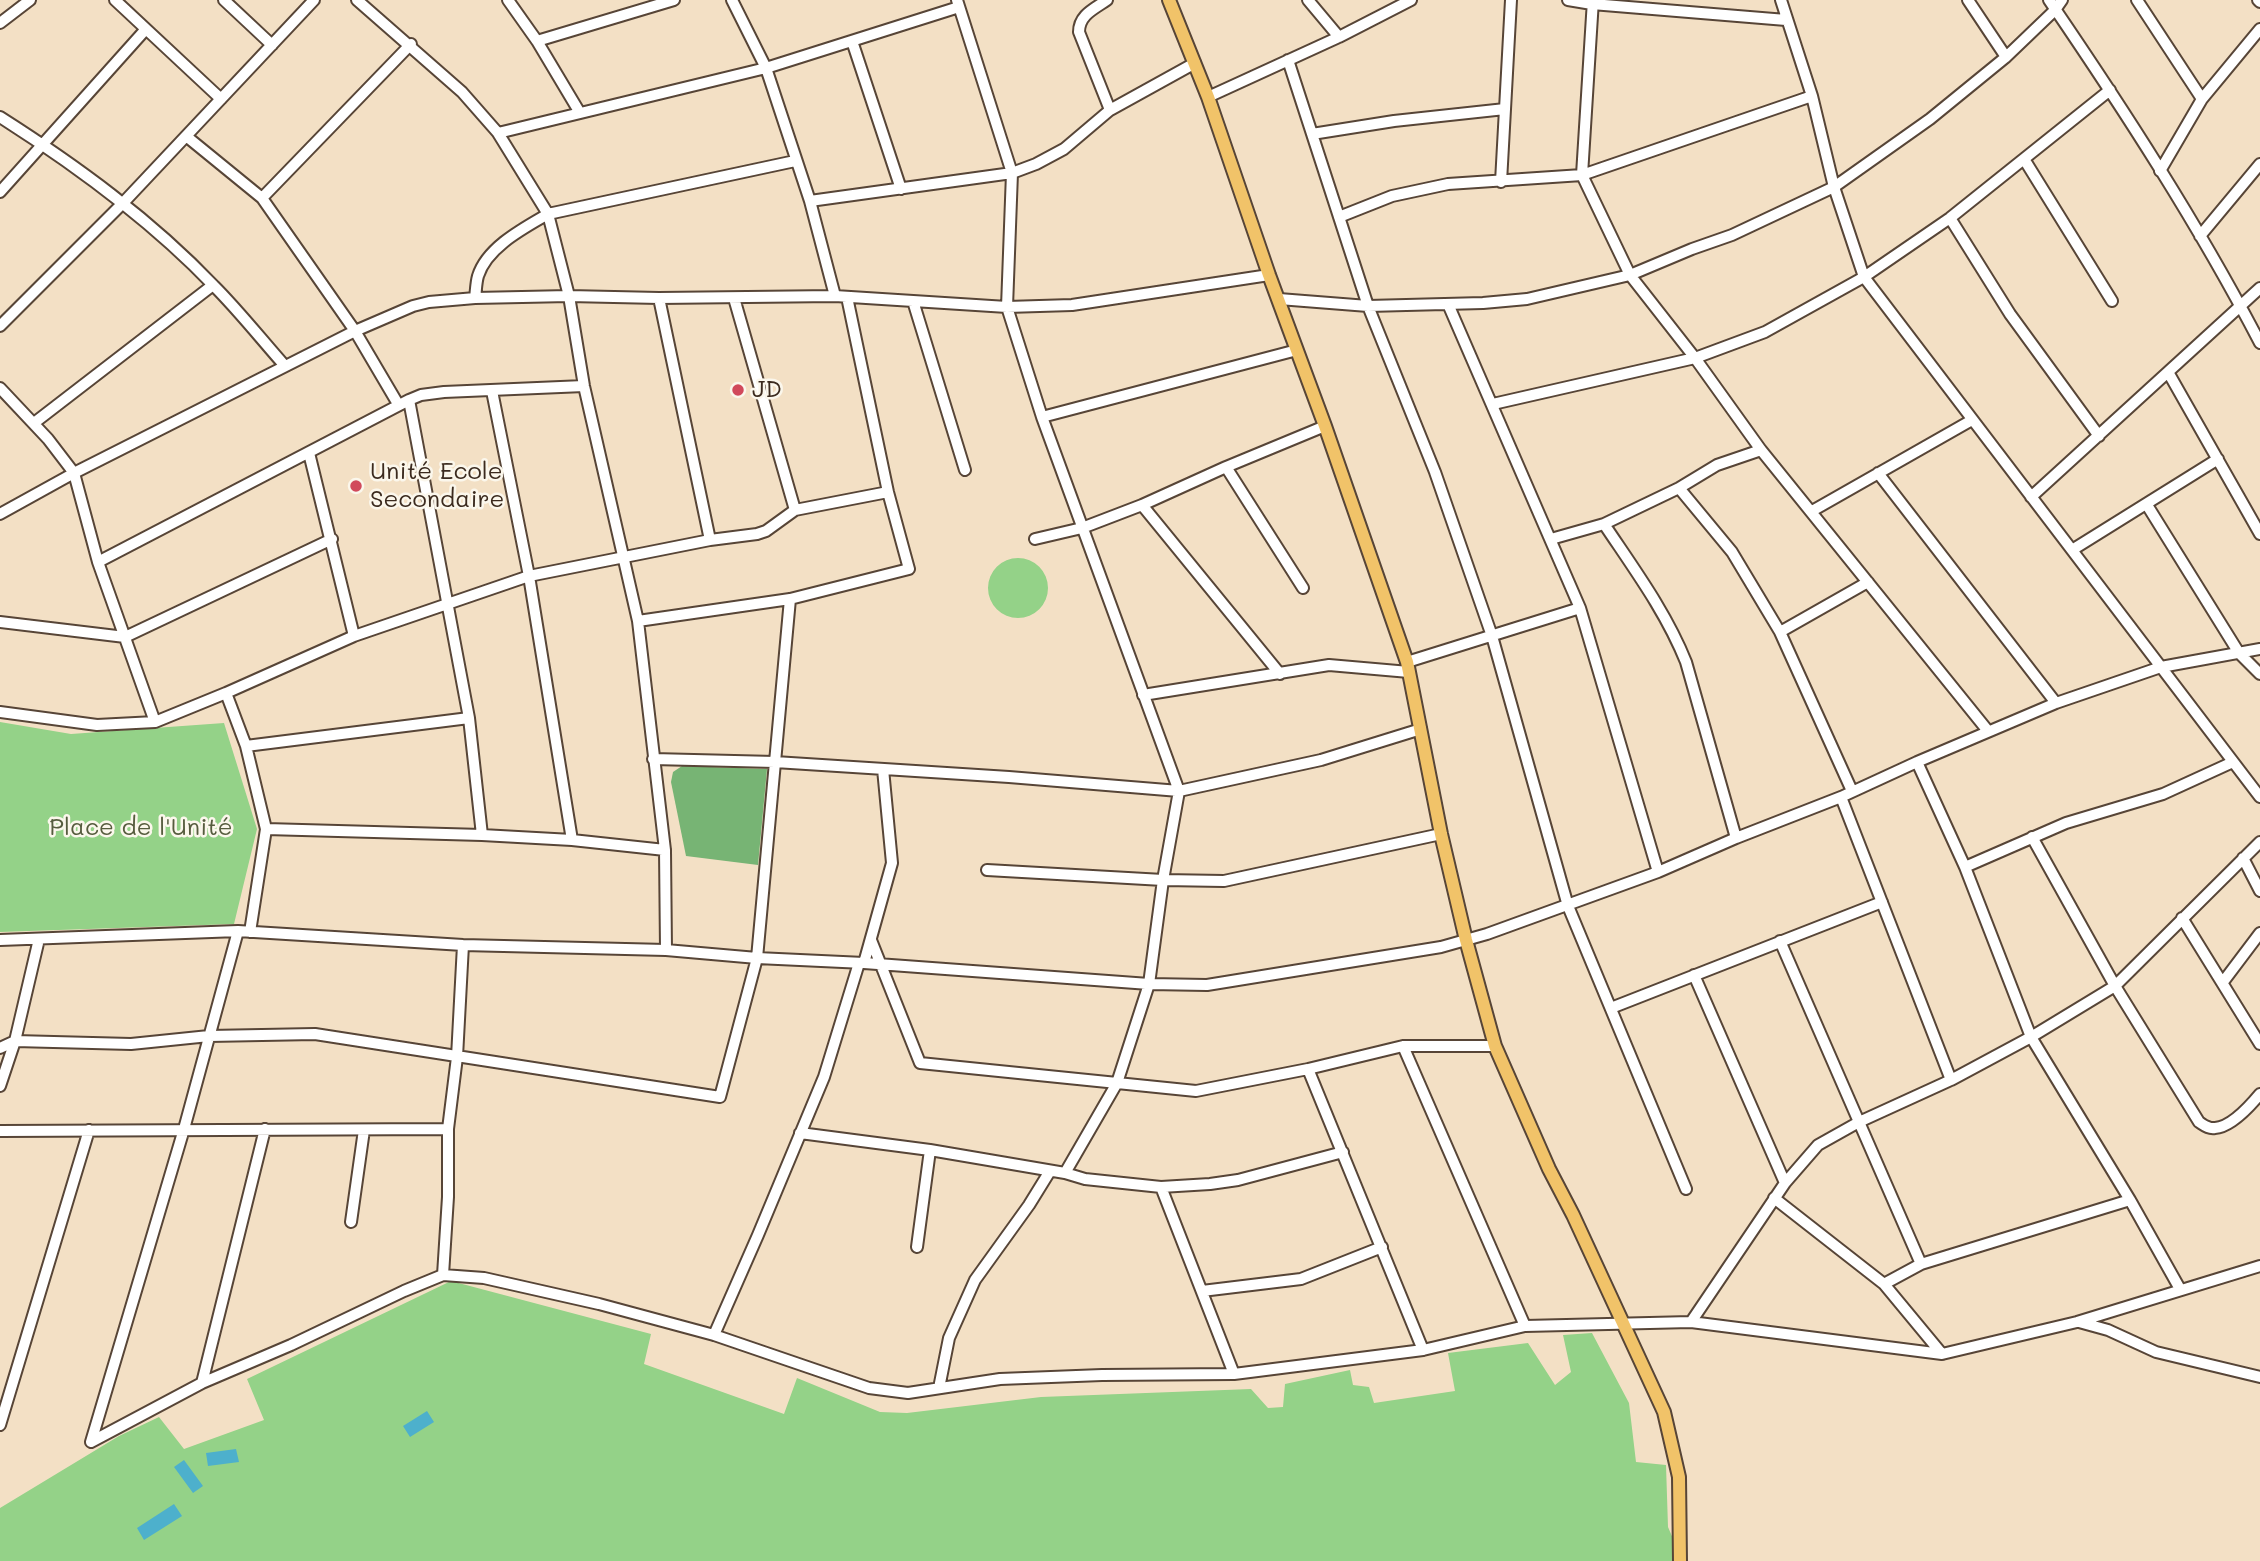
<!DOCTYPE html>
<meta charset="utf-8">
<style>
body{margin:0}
canvas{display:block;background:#f3e0c5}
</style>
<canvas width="2260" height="1561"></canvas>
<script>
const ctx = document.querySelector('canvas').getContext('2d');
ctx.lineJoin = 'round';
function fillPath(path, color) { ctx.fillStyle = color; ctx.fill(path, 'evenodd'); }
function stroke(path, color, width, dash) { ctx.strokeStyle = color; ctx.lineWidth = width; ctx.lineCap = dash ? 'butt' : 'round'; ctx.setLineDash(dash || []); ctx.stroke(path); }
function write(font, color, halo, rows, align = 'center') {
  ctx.font = font + ' Mali,sans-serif'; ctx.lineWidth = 5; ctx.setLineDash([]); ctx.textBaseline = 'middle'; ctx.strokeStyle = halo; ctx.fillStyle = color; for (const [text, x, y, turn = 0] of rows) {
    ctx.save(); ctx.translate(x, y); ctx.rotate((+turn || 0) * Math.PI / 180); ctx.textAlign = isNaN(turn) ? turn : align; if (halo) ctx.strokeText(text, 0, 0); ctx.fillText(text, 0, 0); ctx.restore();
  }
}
const green = new Path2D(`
 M988 588a30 30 0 1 1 60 0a30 30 0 1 1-60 0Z
 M0,722L71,734L224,723L257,829L234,924L0,932Z
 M451,1281L651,1334L644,1364L784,1414L797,1378L880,1412L907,1413L1041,1397L1251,1389L1268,1408L1283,1407L1285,1384L1350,1370L1353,1385L1369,1387L1374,1403L1455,1391L1448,1353L1528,1343L1555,1385L1571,1372L1563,1335L1592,1333L1629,1403L1636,1462L1666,1465L1668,1527L1674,1541V1561H0V1508L119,1436L159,1417L184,1449L264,1420L247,1379Z`);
const forest = new Path2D(`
 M682,766L767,769L758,865L686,856L671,782L673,772Z`);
const water = new Path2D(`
 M427,1411L434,1422L410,1437L403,1426Z
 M236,1449L239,1462L208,1466L206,1453Z
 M184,1460L203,1486L193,1493L174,1467Z
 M174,1504L182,1516L144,1540L137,1528Z`);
const minor = new Path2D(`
 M115,0L221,99
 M224,0L272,45
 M357,0L462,92L498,133L548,214L569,296L584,386L638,621L665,850L666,950
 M508,0L537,41L580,113
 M732,0L766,68L810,201L835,296
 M957,0L1012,173L1007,307L1042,417L1179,791L1163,880L1149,984L1117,1083L1065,1173
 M1107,0C1094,9 1079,15 1079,32L1110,110
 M1308,0L1339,37
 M1568,0L1592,4L1786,20
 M1593,0L1582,175L1630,275L1695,358L1761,450L1988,731
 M1781,0L1812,96L1834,187L1864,277L2260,797
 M1968,0L2006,57
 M2049,0C2124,110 2198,224 2260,343
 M2137,0L2202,99
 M2258,0L2260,2
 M0,23L30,0
 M537,41L674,0
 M852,41L901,189
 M1288,60L1368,306L1435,472L1492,636L1568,906L1686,1189
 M1208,97L1339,37L1411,0
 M0,117C77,166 151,220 214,286C239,311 261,339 285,366
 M498,133L766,68L959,7
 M1312,134L1394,121L1505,109
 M186,136L262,198L355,331L398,404
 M2024,159L2112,301
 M2160,171L2202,99L2260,29
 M1501,182L1511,0
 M0,192L146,29
 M262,198L411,44
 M810,201L1012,173L1036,164L1064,149L1110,110L1195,63
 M1339,217L1392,196L1448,184L1582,175L1812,96
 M1950,218L2010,314L2099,436
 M2200,236L2260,164
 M475,298C476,291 476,283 478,276C487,247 524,228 548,214L795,161
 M659,298L710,540
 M734,298L795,510
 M1279,299L1368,306L1483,303L1527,299L1630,275L1692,249L1732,235L1834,187L1930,119L2006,57L2055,10L2062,0
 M913,301L965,470
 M1448,304L1580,608L1658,872
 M0,326L123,203L314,0
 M2168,372L2260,534
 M0,388L48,439L74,473L98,562L155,722
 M492,391L529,576L572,840
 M409,400L469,718L482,835
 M1493,404L1695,358L1765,332L1864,277L1950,218L2110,90
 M1042,417L1297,350
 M34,423L213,285
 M309,453L354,636
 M1226,467L1303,588
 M1878,473L2056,703
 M1679,488L1732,552L1780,632L1852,791
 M2031,497L2260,288
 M1142,505L1280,674
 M2147,505L2239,653L2260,674
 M1812,511L1972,420
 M0,514L74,473L355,331L413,306L429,302L475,298L569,296L659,298L835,296L1007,307L1072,305L1269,275
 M1604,524C1634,569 1666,612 1686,662L1736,838
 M1035,539L1082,528L1142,505L1226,467L1325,426
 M1551,539L1604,524L1679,488L1717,465L1761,450
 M2072,550L2218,459
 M98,562L409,400L421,395L444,392L584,386
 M638,621L790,599L909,569L888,492L847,297
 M0,622L125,637L332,539
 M1780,632L1868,582
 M1407,662L1580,608
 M226,693L246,746L266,829L250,932
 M1143,695L1329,665L1409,672
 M0,712L97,725L155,722L226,693L354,636L529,576L710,540L757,534L766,531L795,510L888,492
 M246,746L469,718
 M653,759L775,762L1009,777L1179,791L1321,760L1421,729
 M1917,762L1965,867L2031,1037L2130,1200L2180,1289
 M1841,797L1951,1080
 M266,829L482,835L572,840L665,850
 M2032,837L2115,986L2199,1122C2204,1125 2208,1129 2215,1128C2231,1127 2250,1106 2260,1094
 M2243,858L2260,891
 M1965,867L2066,823L2163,794L2233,762
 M987,870L1163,880L1224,881L1441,834
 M2182,918L2260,1044
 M0,940L238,931L463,945L666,950L757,958L864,963L1149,984L1207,985L1441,947L1487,934L1658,872L1736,838L1841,797L1917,762L2056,703L2161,667L2260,649
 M871,940L920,1063L1196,1091L1308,1069L1403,1046H1495
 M1780,941L1921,1264
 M864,963L892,863L883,769
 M1694,975L1785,1183
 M2223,982L2260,933
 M1611,1008L1882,902
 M1403,1046L1525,1326
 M0,1048L15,1041L131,1044L209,1036L315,1034L720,1097L757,958L790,599
 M1308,1069L1423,1350
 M0,1086L15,1041L39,939
 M0,1131L448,1129
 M800,1133L930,1150L1065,1173L1085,1179L1161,1187L1210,1184L1238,1180L1343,1152
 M1161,1187L1234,1374
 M1774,1198L1884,1284L1942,1354
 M351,1222L364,1130
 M917,1247L930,1150
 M443,1275L448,1197V1129L457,1057L463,945
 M1884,1284L1921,1264L2130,1200
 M1202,1291L1301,1279L1382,1247
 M1691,1322L1785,1183L1818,1145L1859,1122L1951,1080L2031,1037L2115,986L2260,842
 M2079,1322L2108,1330L2156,1352L2260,1377
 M714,1335L758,1235L824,1077L859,963
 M202,1383L265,1129
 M939,1388L949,1338L975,1280L1029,1205L1050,1171
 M0,1425L89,1130
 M91,1442L202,1383L291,1345L404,1291L443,1275L484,1278L599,1304L714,1335L869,1388L908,1393L1000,1379L1102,1375L1234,1374L1423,1350L1525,1326L1691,1322L1942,1354L2077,1322L2260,1266
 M91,1442L184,1129L238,931`);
const major = new Path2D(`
 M1169,0L1208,97L1269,275L1325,426L1407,662L1441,834L1466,940L1495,1046L1549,1169L1573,1215L1664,1412L1679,1477L1680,1561`);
const markers = [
 [738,390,7,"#d1495b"],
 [356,486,7,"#d1495b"]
];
const poiNames = [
 ["JD",752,390],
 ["Unité Ecole",370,472],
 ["Secondaire",370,500]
];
const parkNames = [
 ["Place de l'Unité",141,828]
];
fillPath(green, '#94d288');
fillPath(forest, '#77b474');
fillPath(water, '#4db0cc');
stroke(minor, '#574537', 14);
stroke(major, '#574537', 16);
stroke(minor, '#fff', 10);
stroke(major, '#f1c369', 12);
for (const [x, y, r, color] of markers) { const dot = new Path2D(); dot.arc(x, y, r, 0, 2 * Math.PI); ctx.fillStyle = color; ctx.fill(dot); stroke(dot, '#fbf7ec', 2.5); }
write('24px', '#3b2a1e', '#fbf7ec', poiNames, 'left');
write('24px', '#565c3e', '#fbf7ec', parkNames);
</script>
